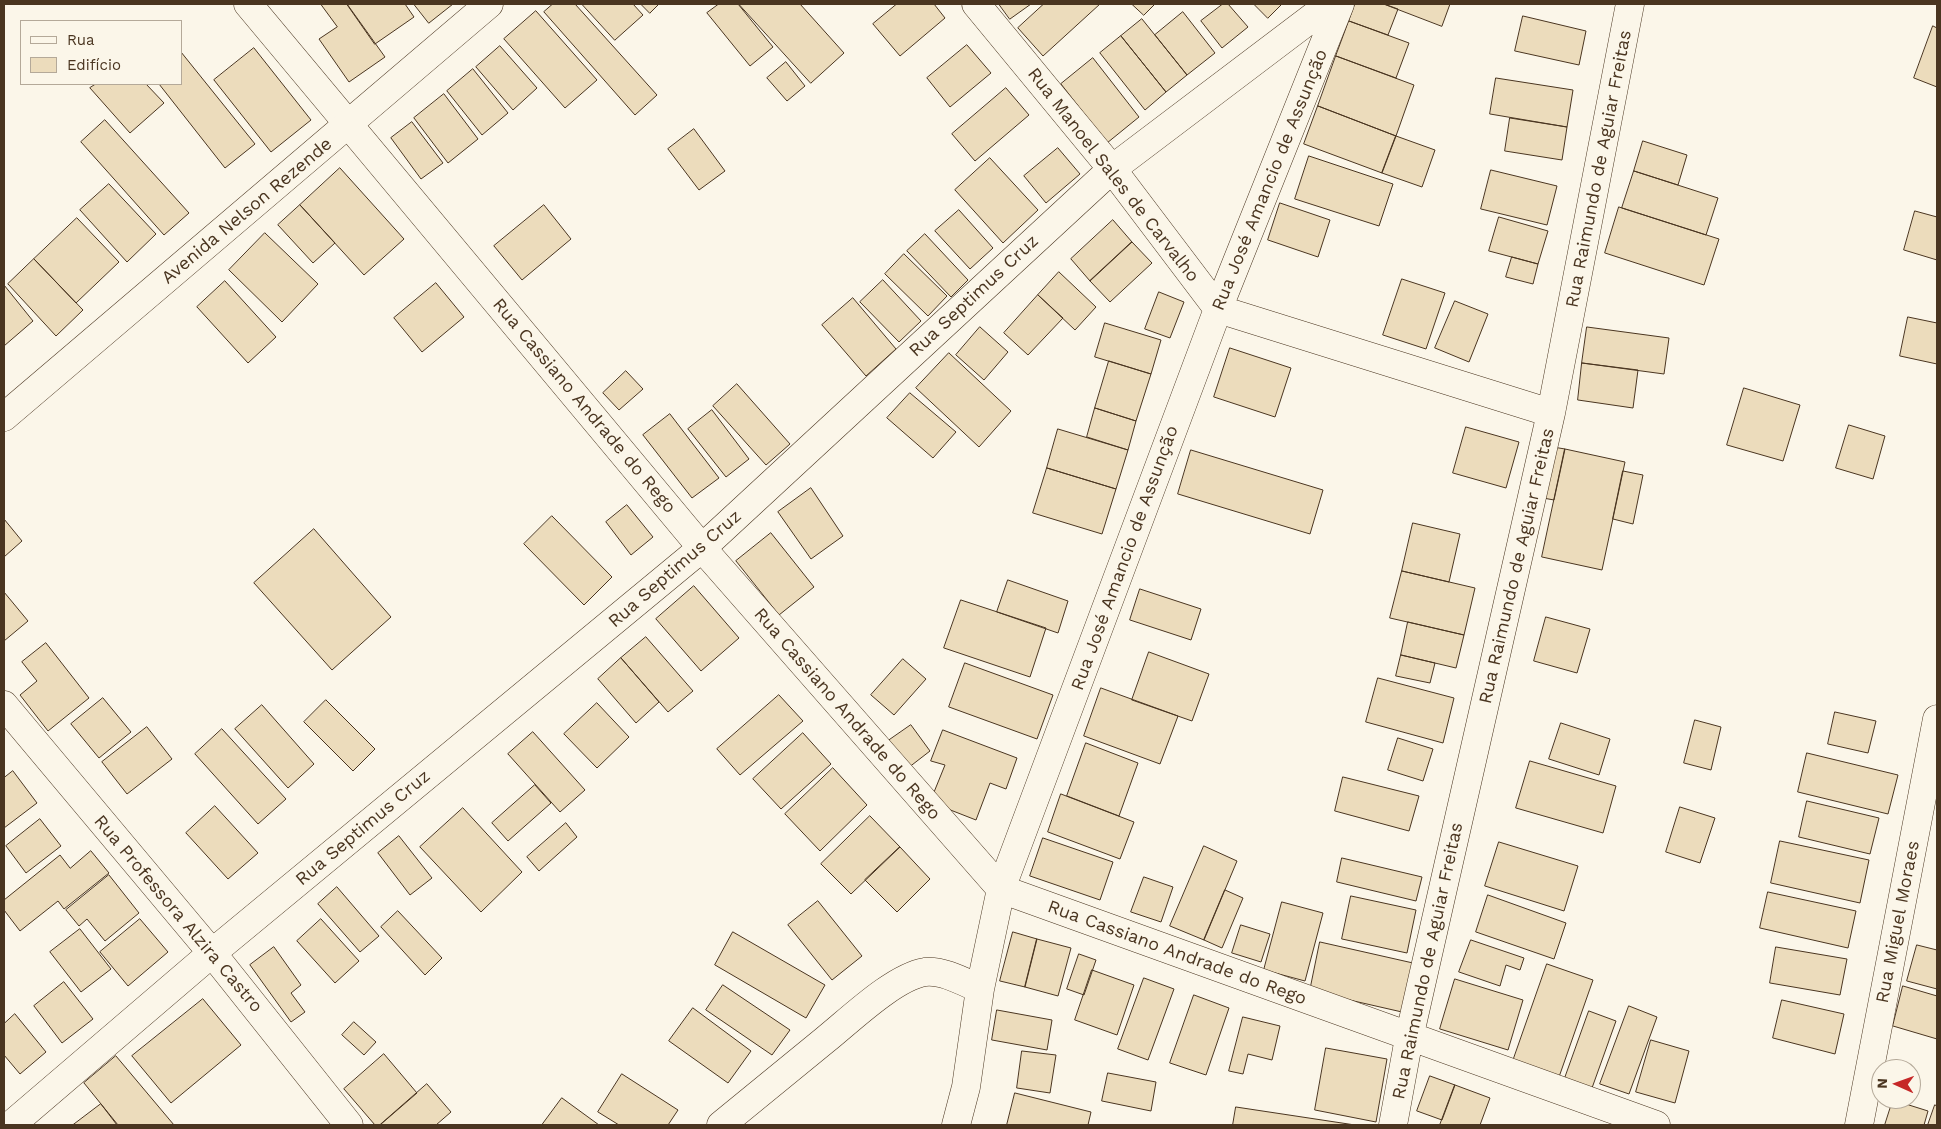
<!DOCTYPE html>
<meta charset="utf-8">
<style>
body{margin:0}
#map{position:relative;width:1941px;height:1129px;overflow:hidden;background:#fbf6e9;font-family:"Work Sans",sans-serif}
canvas{display:block}
.frame{position:absolute;inset:0;border:5px solid #4a3520;pointer-events:none}
.legend{position:absolute;left:20px;top:20px;width:162px;height:65px;box-sizing:border-box;background:#fbf6e9;border:1px solid #b4a999;margin:0;padding:6px 9px;list-style:none;font-size:15px;color:#4a3520}
.legend li{display:flex;align-items:center;gap:10px;height:25px}
.legend b{width:25px;border:1px solid #b4a999}
.north{position:absolute;left:1871px;top:1059px;width:50px;height:50px;box-sizing:border-box;background:#fbf6e9;border:1px solid #b4a999;border-radius:50%;rotate:272deg;font-size:14px;font-weight:700;line-height:20px;text-align:center;color:#4a3520}
.north::after{content:'';display:block;margin:auto;width:18px;height:22px;background:#c62828;clip-path:polygon(50% 0,100% 100%,50% 72%,0 100%)}
</style>
<div id="map">
<canvas width="1941" height="1129"></canvas>
<div class="frame"></div>
<ul class="legend">
<li><b style="height:6px;background:#fbf6e9"></b>Rua</li>
<li><b style="height:14px;background:#ecdcbc"></b>Edifício</li>
</ul>
<div class="north">N</div>
</div>
<script>
const ctx = document.querySelector('canvas').getContext('2d');
ctx.lineJoin = 'round';
function fillPath(path, color) { ctx.fillStyle = color; ctx.fill(path, 'evenodd'); }
function stroke(path, color, width, dash) { ctx.strokeStyle = color; ctx.lineWidth = width; ctx.lineCap = dash ? 'butt' : 'round'; ctx.setLineDash(dash || []); ctx.stroke(path); }
function write(font, color, halo, rows, align = 'center') {
  ctx.font = font + ' "Work Sans",sans-serif'; ctx.lineWidth = 4; ctx.setLineDash([]); ctx.textBaseline = 'middle'; ctx.strokeStyle = halo; ctx.fillStyle = color; for (const [text, x, y, turn = 0] of rows) {
    ctx.save(); ctx.translate(x, y); ctx.rotate((+turn || 0) * Math.PI / 180); ctx.textAlign = isNaN(turn) ? turn : align; if (halo) ctx.strokeText(text, 0, 0); ctx.fillText(text, 0, 0); ctx.restore();
  }
}
const building = new Path2D(`
 M321,4H347L385,57L349,82L319,39L337,27Z
 M347,4H405L414,17L375,44Z
 M414,4H453L429,23Z
 M553,4H575L657,95L635,115L544,12Z
 M582,4H633L643,15L615,40Z
 M641,4H659L650,13Z
 M719,4H738L773,47L750,66L707,13Z
 M739,4H800L844,53L811,83Z
 M897,4H934L945,18L900,56L873,24Z
 M999,4H1031L1010,19Z
 M1044,4H1100L1043,56L1018,28Z
 M1132,4H1155L1144,15Z
 M1223,4H1228L1248,27L1222,48L1201,21Z
 M1254,4H1282L1268,18Z
 M1355,4H1384L1398,9L1388,35L1349,21Z
 M1384,4H1450L1442,26Z
 M536,11L597,80L565,108L504,39Z
 M1183,12L1215,53L1187,75L1155,35Z
 M1523,16L1586,31L1579,65L1515,51Z
 M1142,19L1187,75L1166,92L1121,36Z
 M1349,21L1409,43L1396,78L1336,56Z
 M1933,26L1937,28V87L1914,78Z
 M1121,36L1166,92L1145,110L1100,53Z
 M967,45L991,73L950,107L927,78Z
 M500,46L537,88L513,110L476,67Z
 M254,48L311,120L271,152L214,80Z
 M181,52L255,144L225,168L159,84H181Z
 M1336,56L1414,85L1396,136L1318,106Z
 M1093,58L1139,117L1107,143L1061,84Z
 M786,62L805,86L787,101L767,78Z
 M473,69L508,113L482,135L447,91Z
 M1496,78L1573,90L1567,127L1490,114Z
 M96,84H146L164,103L130,133L90,88Z
 M1006,88L1029,115L975,161L952,134Z
 M444,94L478,139L448,163L414,118Z
 M1318,106L1396,136L1382,173L1304,144Z
 M1510,118L1567,127L1562,160L1505,151Z
 M105,120L189,213L164,235L81,142Z
 M412,122L443,163L421,179L391,138Z
 M694,129L725,171L699,190L668,149Z
 M1396,136L1435,150L1422,187L1382,173Z
 M1643,141L1687,155L1678,185L1634,171Z
 M1058,148L1080,174L1046,203L1024,176Z
 M1309,156L1393,184L1379,226L1295,199Z
 M990,158L1038,210L1003,243L955,190Z
 M340,168L404,239L364,275L300,205Z
 M1491,170L1557,186L1547,225L1481,209Z
 M1634,171L1718,198L1706,235L1622,208Z
 M109,184L156,234L127,262L80,210Z
 M1280,203L1330,220L1318,257L1268,240Z
 M300,205L335,243L313,263L278,225Z
 M544,205L571,239L522,280L494,246Z
 M1619,207L1719,239L1704,285L1605,253Z
 M959,210L993,248L970,269L935,231Z
 M1915,211L1937,217V260L1904,250Z
 M1499,217L1548,231L1538,264L1489,251Z
 M77,218L119,262L76,303L34,259Z
 M1113,220L1132,242L1090,281L1071,259Z
 M265,233L318,284L282,322L229,270Z
 M925,234L968,280L951,297L907,251Z
 M1132,242L1152,263L1110,302L1090,281Z
 M904,254L947,296L928,316L885,274Z
 M1512,257L1538,264L1533,284L1506,277Z
 M34,259L83,310L56,336L8,284Z
 M1059,272L1096,307L1075,330L1038,295Z
 M1402,279L1445,293L1426,349L1383,335Z
 M883,280L921,321L899,342L860,302Z
 M225,281L276,337L248,363L197,307Z
 M436,283L464,317L422,352L394,318Z
 M4,285L33,321L4,346Z
 M1159,292L1184,302L1170,338L1145,329Z
 M1038,295L1063,318L1028,355L1004,333Z
 M853,298L896,349L866,376L822,325Z
 M1455,301L1488,314L1469,362L1435,348Z
 M1908,317L1937,323V364L1900,356Z
 M1105,323L1161,340L1151,374L1095,357Z
 M980,327L1008,352L984,380L956,355Z
 M1587,327L1669,338L1664,374L1582,363Z
 M1230,348L1291,368L1275,417L1214,397Z
 M949,353L1011,411L979,447L916,388Z
 M1109,361L1151,374L1136,421L1095,408Z
 M1582,363L1638,370L1633,408L1578,400Z
 M626,371L643,389L619,410L603,393Z
 M737,384L790,444L766,465L713,406Z
 M1744,388L1800,405L1783,461L1727,445Z
 M910,393L956,432L933,458L887,418Z
 M1095,408L1136,421L1128,450L1087,437Z
 M712,410L749,459L726,477L688,429Z
 M670,414L719,478L692,498L643,435Z
 M1849,425L1885,436L1873,479L1836,468Z
 M1466,427L1519,442L1506,488L1453,473Z
 M1058,429L1128,450L1116,489L1047,468Z
 M1553,447L1565,449L1554,500L1543,498Z
 M1565,449L1625,462L1602,570L1542,557Z
 M1191,450L1323,490L1310,534L1178,494Z
 M1047,468L1116,489L1102,534L1033,513Z
 M1623,471L1643,475L1633,524L1613,519Z
 M811,488L843,536L811,559L778,512Z
 M627,505L653,537L631,555L606,522Z
 M552,516L612,577L584,605L524,544Z
 M4,519L22,541L4,557Z
 M1413,523L1460,534L1449,582L1402,571Z
 M314,529L391,617L332,670L254,583Z
 M771,533L814,587L779,615L736,561Z
 M1402,571L1475,588L1464,635L1390,618Z
 M1008,580L1068,601L1058,633L997,612Z
 M694,586L739,638L701,671L656,619Z
 M1140,589L1201,609L1191,640L1130,620Z
 M4,592L28,621L4,641Z
 M961,600L1046,628L1030,677L944,648Z
 M1546,617L1590,629L1577,673L1534,661Z
 M1408,622L1464,635L1456,668L1401,655Z
 M646,637L693,691L668,712L621,658Z
 M46,643L89,698L48,731L20,695L37,681L22,662Z
 M1149,652L1209,674L1192,721L1132,700Z
 M1401,655L1435,663L1430,683L1396,676Z
 M621,658L659,702L636,723L598,679Z
 M903,659L926,679L894,715L871,695Z
 M965,663L1053,695L1037,739L949,707Z
 M1378,678L1454,698L1443,743L1366,722Z
 M1101,688L1178,716L1160,764L1084,736Z
 M779,695L803,721L740,775L717,749Z
 M103,698L131,732L99,758L71,724Z
 M326,700L375,749L353,771L304,722Z
 M597,703L629,737L597,768L564,734Z
 M262,705L314,764L288,788L235,729Z
 M1835,712L1876,721L1868,753L1828,744Z
 M1695,720L1721,727L1711,770L1684,763Z
 M1561,723L1610,739L1599,775L1549,759Z
 M911,725L930,751L908,768L888,741Z
 M147,727L172,759L127,794L102,762Z
 M222,729L286,799L258,824L195,754Z
 M943,730L1017,758L1006,789L990,783L976,820L930,802L945,765L931,761Z
 M533,732L585,790L560,812L508,754Z
 M803,733L831,764L781,809L753,779Z
 M1398,738L1433,749L1423,781L1388,770Z
 M1086,743L1138,763L1119,816L1067,796Z
 M1807,753L1898,775L1888,814L1798,792Z
 M1530,761L1616,786L1603,833L1516,808Z
 M833,768L867,805L820,851L785,814Z
 M13,771L37,803L4,828V778Z
 M1343,777L1419,796L1409,831L1335,811Z
 M535,785L551,803L508,841L492,823Z
 M1061,794L1134,822L1120,859L1048,832Z
 M1807,801L1879,818L1870,854L1799,837Z
 M215,806L258,853L228,879L186,833Z
 M1680,807L1715,818L1700,863L1666,852Z
 M463,808L522,872L481,912L420,847Z
 M870,816L900,847L851,894L821,864Z
 M40,819L61,846L26,873L6,846Z
 M566,823L577,837L539,871L527,857Z
 M399,836L432,878L410,895L378,853Z
 M1043,838L1113,862L1100,900L1030,876Z
 M1780,841L1869,860L1860,903L1771,883Z
 M1499,842L1578,866L1564,911L1485,886Z
 M1204,846L1237,861L1204,940L1170,926Z
 M900,847L930,879L897,912L865,880Z
 M91,851L109,873L64,909L58,901L20,931L4,910V900L60,855L70,868Z
 M1342,858L1422,877L1416,901L1337,882Z
 M109,875L139,913L105,941L87,919L79,926L66,910Z
 M1144,877L1173,887L1161,922L1131,912Z
 M337,887L379,936L360,952L318,904Z
 M1225,890L1243,898L1222,948L1204,940Z
 M1768,892L1856,911L1848,948L1760,928Z
 M1488,895L1566,923L1554,959L1476,932Z
 M1351,896L1416,910L1407,953L1342,939Z
 M818,901L862,956L832,980L788,925Z
 M1282,902L1323,913L1305,981L1264,970Z
 M398,911L442,958L425,975L381,927Z
 M140,919L168,952L128,986L100,952Z
 M321,919L359,961L335,983L297,941Z
 M1241,925L1270,934L1261,962L1232,953Z
 M80,929L111,969L81,992L50,952Z
 M733,932L825,985L806,1018L715,965Z
 M1013,932L1037,939L1025,987L1000,981Z
 M1037,939L1071,948L1058,996L1025,987Z
 M1471,940L1524,958L1520,970L1506,965L1500,986L1459,972Z
 M1320,942L1413,963L1402,1012L1310,991Z
 M1917,945L1937,950V989L1907,981Z
 M274,947L301,985L291,993L305,1012L291,1022L250,965Z
 M1776,947L1847,959L1840,995L1770,983Z
 M1079,954L1096,960L1084,995L1067,989Z
 M1547,964L1593,980L1559,1077L1513,1061Z
 M1092,970L1134,985L1117,1035L1075,1020Z
 M1144,978L1174,989L1148,1060L1118,1049Z
 M1455,979L1523,1000L1508,1050L1440,1029Z
 M64,982L93,1019L62,1043L34,1006Z
 M723,985L790,1030L772,1055L706,1010Z
 M1903,986L1937,996V1039L1893,1026Z
 M1194,995L1229,1008L1206,1075L1170,1063Z
 M203,999L241,1045L171,1103L132,1056Z
 M1782,1000L1844,1014L1835,1054L1773,1038Z
 M1629,1006L1657,1017L1629,1094L1600,1084Z
 M693,1008L751,1051L728,1083L669,1041Z
 M997,1010L1052,1020L1047,1050L992,1040Z
 M1589,1011L1616,1021L1592,1088L1565,1078Z
 M15,1014L46,1052L20,1074L4,1055V1024Z
 M1243,1017L1280,1026L1272,1060L1248,1054L1243,1074L1229,1071Z
 M354,1022L376,1042L364,1055L342,1035Z
 M1651,1040L1689,1051L1675,1103L1636,1092Z
 M1326,1048L1387,1059L1376,1122L1315,1110Z
 M1022,1051L1056,1055L1050,1093L1017,1088Z
 M384,1054L417,1093L380,1125H375L344,1089Z
 M116,1056L174,1125H118L84,1083Z
 M1108,1073L1156,1082L1151,1111L1102,1101Z
 M622,1074L678,1110L668,1125H619L598,1112Z
 M1430,1076L1455,1085L1442,1120L1417,1111Z
 M427,1084L451,1112L436,1125H380Z
 M1455,1085L1490,1098L1480,1125H1440Z
 M1015,1093L1091,1112L1088,1125H1007Z
 M562,1098L599,1125H542Z
 M1893,1100L1928,1111L1924,1125H1885Z
 M101,1104L117,1125H73Z
 M1935,1105L1937,1106V1125H1928Z
 M1236,1107L1355,1125H1233Z`);
const minor = new Path2D(`
 M248,4L702,548L1001,889L1656,1125
 M976,4L1112,169L1218,309L1551,413
 M4,705L212,953L349,1125
 M11,1125L212,953L702,548L1112,169L1330,4
 M721,1125C755,1097 790,1069 825,1040C850,1020 894,977 925,972C943,970 964,982 980,989
 M956,1125L966,1087L980,989L1001,889L1218,309L1340,4
 M1393,1125L1409,1038L1551,413L1630,4
 M1859,1125L1937,719`);
const primary = new Path2D(`
 M4,417L489,4`);
const streetNames = [
 ["Rua Raimundo de Aguiar Freitas",1599,169,-79],
 ["Rua Manoel Sales de Carvalho",1113,175,52],
 ["Rua José Amancio de Assunção",1270,180,-68],
 ["Avenida Nelson Rezende",247,211,-40],
 ["Rua Septimus Cruz",974,296,-43],
 ["Rua Cassiano Andrade do Rego",584,406,50],
 ["Rua José Amancio de Assunção",1125,558,-70],
 ["Rua Raimundo de Aguiar Freitas",1517,566,-77],
 ["Rua Septimus Cruz",675,569,-41],
 ["Rua Cassiano Andrade do Rego",847,714,49],
 ["Rua Septimus Cruz",363,828,-40],
 ["Rua Professora Alzira Castro",178,914,50],
 ["Rua Miguel Moraes",1898,922,-79],
 ["Rua Cassiano Andrade do Rego",1177,953,20],
 ["Rua Raimundo de Aguiar Freitas",1428,961,-78]
];
fillPath(building, '#ecdcbc');
stroke(building, '#4a3520', 1);
stroke(minor, '#4a3520', 29);
stroke(primary, '#4a3520', 29);
stroke(minor, '#fbf6e9', 28);
stroke(primary, '#fbf6e9', 28);
write('18px', '#4a3520', '#fbf6e9', streetNames);
</script>
